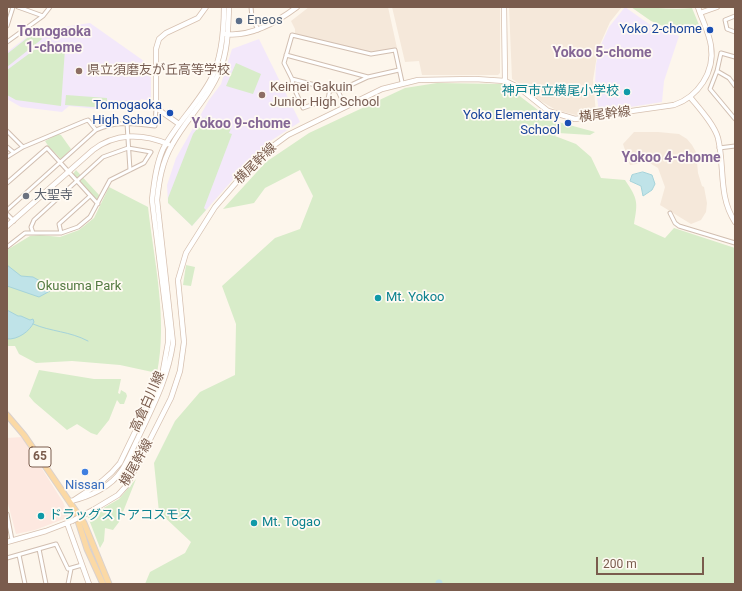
<!DOCTYPE html>
<meta charset="utf-8">
<style>
body{margin:0}
#map{position:relative;width:742px;height:591px;overflow:hidden;background:#fdf6ec;font-family:Roboto,sans-serif}
canvas{display:block}
.frame{position:absolute;inset:0;border:8px solid #7a5c4d;pointer-events:none}
.scale{position:absolute;left:596px;top:557px;width:108px;height:18px;box-sizing:border-box;border:2px solid #7a5c4d;border-top:0;padding-left:5px;font-size:12px;line-height:14px;white-space:nowrap;color:#7a5c4d;-webkit-text-stroke:3px #fffaf3;paint-order:stroke}
</style>
<div id="map">
<canvas width="742" height="591"></canvas>
<div class="frame"></div>
<div class="scale">200 m</div>
</div>
<script>
const ctx = document.querySelector('canvas').getContext('2d');
ctx.lineJoin = 'round';
function fillPath(path, color) { ctx.fillStyle = color; ctx.fill(path, 'evenodd'); }
function stroke(path, color, width, dash) { ctx.strokeStyle = color; ctx.lineWidth = width; ctx.lineCap = dash ? 'butt' : 'round'; ctx.setLineDash(dash || []); ctx.stroke(path); }
function write(font, color, halo, rows, align = 'center') {
  ctx.font = font + ' Roboto,"Noto Sans JP",sans-serif'; ctx.lineWidth = 3.5; ctx.setLineDash([]); ctx.textBaseline = 'middle'; ctx.strokeStyle = halo; ctx.fillStyle = color; for (const [text, x, y, turn = 0] of rows) {
    ctx.save(); ctx.translate(x, y); ctx.rotate((+turn || 0) * Math.PI / 180); ctx.textAlign = isNaN(turn) ? turn : align; if (halo) ctx.strokeText(text, 0, 0); ctx.fillText(text, 0, 0); ctx.restore();
  }
}
const residential = new Path2D(`
 M309,7H388L397,48L371,53L295,34V29L291,21Z
 M392,7H500V73L498,75H422L419,61L405,62Z
 M509,7H622L610,22L598,49L593,80L596,113L576,115L556,110L539,100L526,88L512,79Z
 M634,132H658L679,134L687,139L692,145L696,152L698,173L702,186L704,187L707,203L706,212L701,220L691,224L660,205L665,187L658,168L648,162L630,165L623,144Z`);
const commercial = new Path2D(`
 M22,437L63,502L69,517L35,530L16,534L7,500V438Z`);
const education = new Path2D(`
 M625,7L649,24L679,36L664,81L662,102L599,112L595,83L596,64L600,47L609,27Z
 M90,23L151,66V101L141,99L139,103L122,102L115,108L106,110L69,106L62,112L21,107L7,99V52L35,31Z
 M259,39L300,122L272,140L244,167L192,226L168,203L167,185L176,158L209,100L221,84L232,49Z`);
const green = new Path2D(`
 M631,7C652,7 672,10 692,8L702,32H677L651,21Z
 M36,31L42,39L7,67V54Z
 M45,42C52,44 58,49 65,49L61,106L16,100L7,95V70Z
 M236,63L261,74L253,94L226,86Z
 M437,83L504,84L551,120L595,132L590,135L558,133L555,136L576,144L591,157L601,178L625,180C638,199 638,202 634,224L665,238L674,228L735,248V584H145L150,572L185,553L191,542L159,512L154,463L175,421L200,392L235,375L236,324L222,286L275,238L300,229L313,196L300,170L265,188L254,203L223,209L266,162L309,133L405,88Z
 M66,95L107,98V108L65,105Z
 M207,116L232,126L229,133L232,134L204,208L206,210L192,226L168,203V198L193,134Z
 M58,134L61,135L71,149L61,159L49,147L45,141Z
 M76,170L100,196L99,200H96L73,174Z
 M109,187L148,207C154,261 168,319 157,373L120,365L72,361L36,363L19,354L15,346H7V250L30,236L40,235L60,237L79,230L94,218Z
 M186,265L195,267L191,286L183,285Z
 M39,370L94,379H121L118,393L120,394L121,390L126,393L127,396L124,404H120L117,400L109,420L97,435L91,433L77,424L67,430L34,402L29,396Z
 M136,479L119,522L113,530L105,528L104,541L100,548L88,517L119,499Z`);
const water = new Path2D(`
 M643,172L652,175L655,184L652,190L643,196L641,186L630,181L632,175Z
 M7,265L21,276L33,277L49,286L50,291L39,297L7,286Z
 M7,310L18,316H21L30,320L33,319L34,322C30,331 18,340 7,339Z`);
const stream = new Path2D(`
 M33,324C52,332 69,331 88,341`);
const river = new Path2D(`
 M439,583V584`);
const street = new Path2D(`
 M18,7L43,16
 M251,7L252,17L258,30
 M735,16L725,20L727,29L735,32
 M7,26L13,7
 M7,42L43,16L50,7
 M286,55L368,77L399,70
 M735,57L721,53L717,71L710,89L735,119
 M717,71L729,78L735,86
 M292,79L293,86L303,108L328,99L330,89
 M338,91L368,77
 M345,106L338,91L292,79L284,63L292,35L371,54L395,50L402,82
 M127,123L130,170
 M7,131L23,147
 M7,147L13,152
 M719,148L735,146
 M7,157L23,147L85,121L88,120L96,130
 M7,183L47,148L98,204
 M7,210L96,130C115,121 134,123 155,126L156,108
 M670,213L675,223L679,226L735,243
 M7,214L14,221
 M61,233L59,224L90,196
 M7,247L25,233H61L78,227L90,217L110,180L144,163L151,152L128,148L103,157L34,220L31,227L33,233
 M7,514L12,540
 M39,549L46,584
 M19,555L25,584
 M7,558L56,544L68,569L82,565
 M68,584L71,569`);
const secondary = new Path2D(`
 M504,7L505,81
 M700,13L717,7
 M226,34C251,37 277,22 297,7
 M690,97C699,108 714,124 718,138C725,167 718,196 735,222
 M179,124L156,108V49L159,39L166,33L198,18L206,7
 M7,226L93,150C115,133 142,133 168,144
 M74,500C92,488 107,480 120,463L162,376L168,343V329L152,200C154,183 156,165 163,149C176,124 198,104 211,79C222,57 224,31 224,7
 M71,501C89,497 111,487 122,470C128,461 133,448 138,438C153,406 168,378 173,343L157,200C159,181 162,162 172,145C186,119 209,98 220,70C228,51 228,28 229,7
 M93,510L118,495L127,485L171,398L180,371L184,342L178,280L186,253L215,207L246,171L273,146L288,135L382,89L418,80L475,79L505,81L518,87L548,111L575,119L674,105C698,97 715,72 711,46C709,32 702,20 698,7
 M67,523L89,584
 M7,542L46,531L72,521`);
const primary = new Path2D(`
 M7,415L24,435L84,523L109,584
 M76,515L87,549L103,584`);
const secondaryBridge = new Path2D(`
 M72,521L93,510`);
const markers = [
 [239,21,4,"#5c6f8a"],
 [710,30,4,"#1a4fb4"],
 [79,71,4,"#8d6e63"],
 [627,92,4,"#0f9aa8"],
 [262,95,4,"#8d6e63"],
 [170,113,4,"#1a4fb4"],
 [568,123,4,"#1a4fb4"],
 [26,196,4,"#6b7280"],
 [378,298,4,"#0f9aa8"],
 [85,472,4,"#3f7fe0"],
 [41,516,4,"#0f9aa8"],
 [254,523,4,"#0f9aa8"]
];
const shields = [
 [40,457,22]
];
const shieldNames = [
 ["65",40,457]
];
const serviceNames = [
 ["Eneos",247,21]
];
const transitNames = [
 ["Yoko 2-chome",702,30],
 ["Tomogaoka",162,106],
 ["High School",162,121],
 ["Yoko Elementary",560,116],
 ["School",560,131]
];
const educationNames = [
 ["県立須磨友が丘高等学校",87,71],
 ["Keimei Gakuin",270,88],
 ["Junior High School",270,103]
];
const cultureNames = [
 ["神戸市立横尾小学校",619,92,"right"],
 ["Mt. Yokoo",386,298],
 ["ドラッグストアコスモス",49,516],
 ["Mt. Togao",262,523]
];
const streetNames = [
 ["横尾幹線",605,115,-7],
 ["横尾幹線",256,164,-44],
 ["高倉白川線",148,402,-66],
 ["横尾幹線",137,463,-60]
];
const worshipNames = [
 ["大聖寺",34,196]
];
const parkNames = [
 ["Okusuma Park",79,287]
];
const shopNames = [
 ["Nissan",85,486]
];
const neighbourhoodNames = [
 ["Tomogaoka",54,32],
 ["1-chome",54,48],
 ["Yokoo 5-chome",602,53],
 ["Yokoo 9-chome",241,124],
 ["Yokoo 4-chome",671,158]
];
fillPath(residential, '#f5e8da');
fillPath(commercial, '#fde8e0');
fillPath(education, '#f3e8fa');
fillPath(green, '#d8ecc9');
fillPath(water, '#bfe3e8');
stroke(water, '#a5d3da', 1);
stroke(stream, '#a5d3da', 1);
stroke(river, '#bfe3e8', 7);
stroke(street, '#d1beb0', 5);
stroke(secondary, '#d6c0b0', 6);
stroke(primary, '#dad1cd', 7);
stroke(street, '#fff', 3);
stroke(secondary, '#fff', 4.5);
stroke(primary, '#fbd9a5', 5);
stroke(secondaryBridge, '#d6c0b0', 6, []);
stroke(secondaryBridge, '#fff', 4.5);
for (const [x, y, r, color] of markers) { const dot = new Path2D(); dot.arc(x, y, r, 0, 2 * Math.PI); ctx.fillStyle = color; ctx.fill(dot); stroke(dot, '#fffaf3', 1.5); }
for (const [x, y, w] of shields) { const box = new Path2D(); box.roundRect(x - w / 2, y - 10, w, 20, 3); ctx.fillStyle = '#fffaf3'; ctx.fill(box); stroke(box, '#7a5c4d', 1); }
write('bold 12px', '#7a5c4d', null, shieldNames);
write('13px', '#4e5e75', '#fffaf3', serviceNames, 'left');
write('13px', '#164399', '#fffaf3', transitNames, 'right');
write('13px', '#785e54', '#fffaf3', educationNames, 'left');
write('13px', '#0d838f', '#fffaf3', cultureNames, 'left');
write('13px', '#7a5c4d', '#fffaf3', streetNames);
write('13px', '#5b616d', '#fffaf3', worshipNames, 'left');
write('13px', '#537a41', '#fffaf3', parkNames);
write('13px', '#366cbe', '#fffaf3', shopNames);
write('bold 14px', '#846695', '#fffaf3', neighbourhoodNames);
</script>
